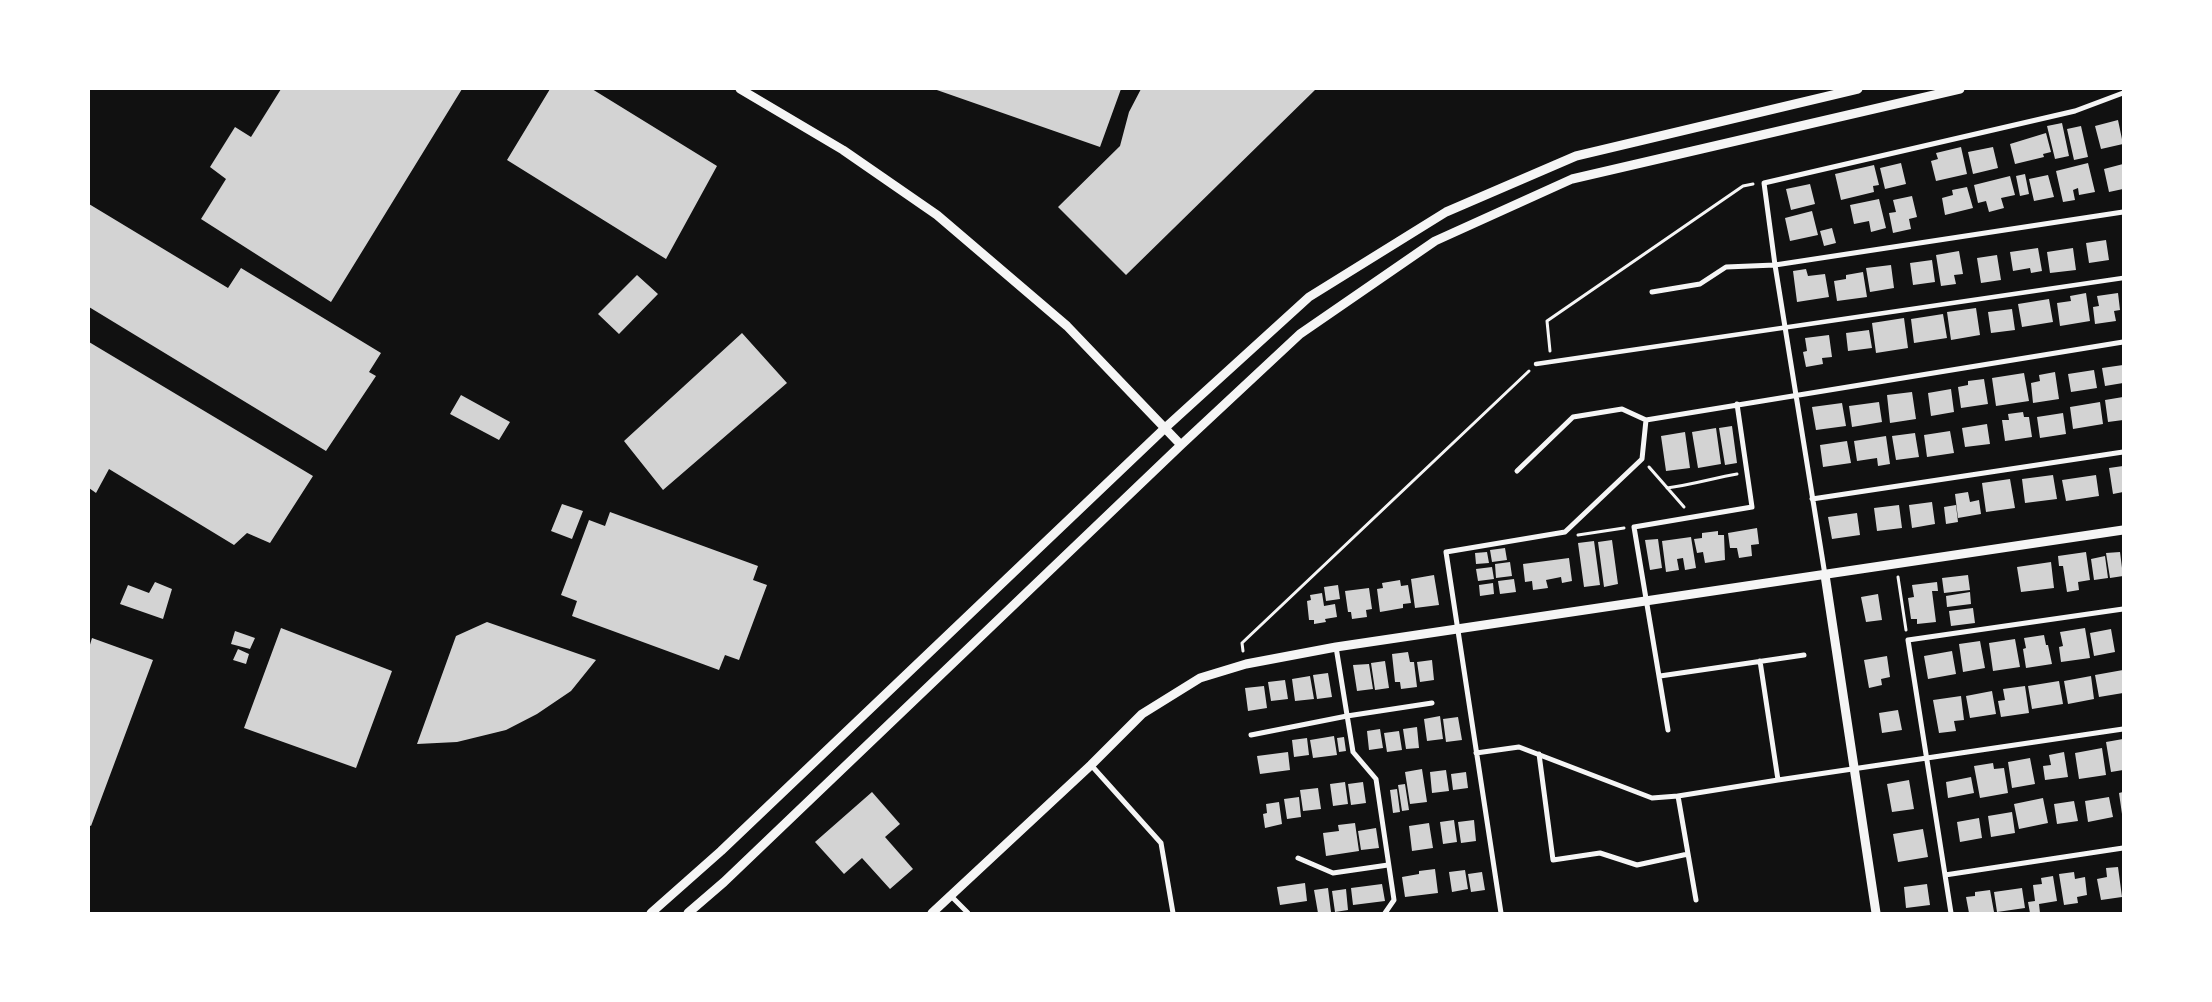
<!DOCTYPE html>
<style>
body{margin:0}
#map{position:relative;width:2212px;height:1002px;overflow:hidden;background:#111;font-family:"Source Sans 3",sans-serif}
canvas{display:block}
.frame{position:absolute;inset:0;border:90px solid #fff;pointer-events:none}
</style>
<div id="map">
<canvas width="2212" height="1002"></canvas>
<div class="frame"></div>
</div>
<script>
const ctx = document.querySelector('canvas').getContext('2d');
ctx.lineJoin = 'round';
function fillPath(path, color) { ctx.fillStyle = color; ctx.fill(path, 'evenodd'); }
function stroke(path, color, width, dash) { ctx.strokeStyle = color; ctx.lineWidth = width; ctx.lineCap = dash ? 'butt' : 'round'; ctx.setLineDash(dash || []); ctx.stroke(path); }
const building = new Path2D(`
 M281,89H462L331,302L201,219L226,179L210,167L235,127L251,137Z
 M550,89H592L717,166L666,259L507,160Z
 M934,89H1121L1100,147Z
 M1141,89H1316L1126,275L1058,207L1120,146L1129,112Z
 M2118,120L2123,144L2101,149L2095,126Z
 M2062,123L2069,156L2055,159L2047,126Z
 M2081,126L2088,157L2074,160L2067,129Z
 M2046,133L2051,152L2043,154L2044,157L2015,164L2010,144Z
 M1961,147L1967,174L1936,181L1931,161L1938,159L1936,153Z
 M1993,147L1998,168L1973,174L1968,152Z
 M1901,163L1906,184L1885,189L1880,168Z
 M2088,163L2095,192L2079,195L2078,188L2073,190L2075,200L2063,202L2056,171Z
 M2123,164V189L2109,192L2104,169Z
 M1874,165L1879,185L1873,186L1874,192L1841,200L1835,174Z
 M2025,174L2029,194L2020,196L2016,176Z
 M2048,175L2054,197L2034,201L2029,179Z
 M2010,176L2015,195L2001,198L2004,208L1989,212L1986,201L1978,203L1974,185Z
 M1810,184L1815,204L1791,210L1786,189Z
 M1967,187L1973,208L1945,215L1942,198L1953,195L1952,190Z
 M1912,196L1917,217L1909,219L1911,229L1893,233L1889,213L1896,212L1893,200Z
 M1879,199L1886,228L1871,232L1869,221L1854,224L1850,205Z
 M89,204L228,288L241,268L381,353L369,372L376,376L326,451L89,307Z
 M1812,211L1818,235L1790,241L1785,218Z
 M1832,228L1836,243L1824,246L1820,231Z
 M2106,240L2109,260L2089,263L2086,243Z
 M2038,248L2042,271L2031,273L2030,268L2013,271L2010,252Z
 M2073,248L2076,270L2050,273L2047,252Z
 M1959,251L1963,274L1954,275L1956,284L1941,286L1936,255Z
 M1997,255L2001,280L1981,283L1977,258Z
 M1932,260L1935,282L1913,285L1910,263Z
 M1891,265L1894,288L1870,292L1866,268Z
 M1806,269L1808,276L1825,274L1829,297L1797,302L1793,271Z
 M1863,272L1867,297L1837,301L1834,281L1846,279V275Z
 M637,275L658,294L619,334L598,314Z
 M2086,293L2090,321L2060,326L2057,303L2071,301L2070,296Z
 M2118,293L2120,310L2114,311L2116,321L2095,324L2093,307L2099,306L2097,296Z
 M2049,299L2053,322L2022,327L2018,304Z
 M1976,308L1980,335L1951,340L1947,312Z
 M2012,309L2015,330L1991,333L1988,312Z
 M1943,314L1947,338L1914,343L1911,319Z
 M1904,318L1908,348L1876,353L1872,323Z
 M1869,330L1872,348L1848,351L1846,333Z
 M742,333L787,383L663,490L624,441Z
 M1829,335L1832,357L1822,358L1823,364L1806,367L1803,352L1807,351L1805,338Z
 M89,342L313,476L270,543L247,533L234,545L109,469L96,493L89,488Z
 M2123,365V383L2105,386L2102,368Z
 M2094,370L2097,388L2071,392L2068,374Z
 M2055,372L2059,399L2033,403L2031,383L2040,381L2039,375Z
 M2024,373L2029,401L1996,406L1992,378Z
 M1984,379L1988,404L1961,408L1958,387L1968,385V381Z
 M1951,389L1954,412L1931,416L1928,393Z
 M1912,392L1916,419L1890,423L1887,395Z
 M461,395L510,422L499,440L450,414Z
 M2123,397V420L2108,422L2105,400Z
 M1879,402L1882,422L1852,427L1849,406Z
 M2100,402L2103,424L2073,429L2070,407Z
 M1842,403L1846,426L1816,430L1812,407Z
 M2023,412L2024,417H2029L2032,437L2005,441L2002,420H2009L2008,414Z
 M2063,413L2066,434L2040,438L2037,417Z
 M1987,424L1990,444L1965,447L1962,428Z
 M1732,426L1737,463L1725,465L1719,428Z
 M1716,428L1721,464L1698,468L1692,432Z
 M1950,431L1954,453L1927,457L1924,435Z
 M1685,432L1690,468L1666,471L1661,436Z
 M1915,433L1919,457L1896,460L1892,436Z
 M1886,436L1890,464L1878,466L1877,458L1857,461L1854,441Z
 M1847,441L1851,463L1823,467L1820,445Z
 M2123,466V492L2113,494L2109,468Z
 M2053,475L2057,499L2025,503L2022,479Z
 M2096,475L2099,496L2066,501L2062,480Z
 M2010,479L2015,508L1986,512L1982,483Z
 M1968,492L1970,502L1979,500L1981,514L1958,518L1955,494Z
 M1932,502L1935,524L1912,528L1909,505Z
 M562,504L583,511L572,539L551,531Z
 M1899,505L1902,528L1877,531L1874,508Z
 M1956,505L1958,522L1946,524L1944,507Z
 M610,512L758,566L753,580L767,585L739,660L725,655L719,670L572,616L577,601L561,595L589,520L605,526Z
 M1857,513L1860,535L1832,539L1828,517Z
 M1757,528L1759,544L1751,545L1752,556L1739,558L1737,548H1730L1728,533Z
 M1718,531V535H1724L1725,560L1705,563L1703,552L1697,553L1694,539L1702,538V533Z
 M1691,537L1696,568L1685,570L1683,558L1677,559L1679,570L1666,572L1662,541Z
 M1658,539L1662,568L1650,570L1645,540Z
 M1612,540L1618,584L1604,587L1598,542Z
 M1594,541L1600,585L1584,587L1578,543Z
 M1505,548L1507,560L1492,562L1490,550Z
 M1487,552L1489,563L1476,564L1475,553Z
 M2086,552L2090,580L2078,582L2079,590L2067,592L2063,566H2059L2058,556Z
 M2120,552L2123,576L2110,578L2106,553Z
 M2105,556L2108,578L2094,580L2091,559Z
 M1569,558L1572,581L1562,583L1561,577L1546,580L1548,588L1533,590L1532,581L1525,582L1523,564Z
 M1510,562L1512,576L1496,578L1495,564Z
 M2051,562L2054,588L2021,592L2017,567Z
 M1492,567L1494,579L1478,581L1476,569Z
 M1434,575L1439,605L1415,608L1411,579Z
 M1968,575L1970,590L1944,593L1942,578Z
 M1514,579L1516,592L1500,594L1498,581Z
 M1400,580L1401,586L1408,585L1411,603L1403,604V608L1380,612L1377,589L1383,588L1382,583Z
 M155,582L172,589L163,619L120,604L128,585L149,593Z
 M1937,582L1938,591H1932L1936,622L1917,624V619H1911L1908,598L1914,597L1912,585Z
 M1493,583L1494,594L1480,596L1479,585Z
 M1338,585L1340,599L1326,601L1324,587Z
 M1369,588L1372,609L1366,610L1367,617L1352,619L1351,612H1348L1345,591Z
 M1970,592L1971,604L1947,607L1946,596Z
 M1322,593L1324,606L1335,604L1337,617L1325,619L1326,622L1314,624V620H1309L1307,601L1311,600L1310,595Z
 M1878,594L1882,620L1866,622L1861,597Z
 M1973,608L1975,623L1951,626L1949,611Z
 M487,622L596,660L571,691L537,714L506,730L457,742L417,744L456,636Z
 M281,628L392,671L356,768L244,728Z
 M2085,628L2090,658L2061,662L2059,647L2063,646L2060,632Z
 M2111,629L2115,652L2094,656L2090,633Z
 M235,631L255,638L250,649L231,644Z
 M2044,635L2046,645H2048L2052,664L2026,668L2023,649L2026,648L2024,638Z
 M92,638L153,660L91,826L89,825V648Z
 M2015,639L2020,667L1993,671L1989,643Z
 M1980,641L1985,668L1963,672L1959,644Z
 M238,649L249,654L246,664L233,660Z
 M1952,651L1956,674L1928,679L1924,656Z
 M1408,652L1410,662H1414L1417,687L1401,689L1400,682H1395L1392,654Z
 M1887,656L1890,677L1881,679L1882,685L1869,688L1864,660Z
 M1432,660L1434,680L1420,682L1417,662Z
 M1385,661L1389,688L1375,690L1371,663Z
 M1369,664L1373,689L1357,691L1353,665Z
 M2123,670V693L2099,697L2095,675Z
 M1328,673L1332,697L1317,699L1313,675Z
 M1310,676L1314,699L1295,701L1292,679Z
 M2091,676L2094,699L2068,704L2064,681Z
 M1285,680L1288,699L1271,701L1268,682Z
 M2059,681L2063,704L2032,709L2028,686Z
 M1264,686L1267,708L1248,711L1245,688Z
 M2025,686L2029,713L2001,717L1998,701L2005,700L2003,689Z
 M1992,691L1996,714L1970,718L1966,696Z
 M1961,696L1964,720L1954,721L1956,731L1939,733L1933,700Z
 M1898,710L1902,730L1882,733L1879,713Z
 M1440,716L1443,739L1427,741L1424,719Z
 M1458,717L1462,740L1446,742L1443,719Z
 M1417,727L1419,748L1406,749L1403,729Z
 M1380,729L1383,748L1369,750L1367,731Z
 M1399,731L1402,750L1387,752L1384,733Z
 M1334,736L1337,755L1313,758L1310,740Z
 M1344,737L1346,751L1339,752L1337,738Z
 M1307,738L1309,755L1294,757L1292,740Z
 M2123,739V770L2111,772L2106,742Z
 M2102,748L2106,775L2079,779L2075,753Z
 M1288,752L1290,770L1260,774L1257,756Z
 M2064,752L2068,777L2045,780L2043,766L2051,765L2049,755Z
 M2030,758L2035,784L2012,788L2008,762Z
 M1993,763L1994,769L2004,768L2008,793L1980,798L1974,766Z
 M1422,769L1427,802L1410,804L1405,772Z
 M1446,770L1449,791L1432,793L1430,772Z
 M1466,772L1468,788L1453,790L1451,774Z
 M1971,777L1974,793L1948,798L1946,782Z
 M1909,780L1914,809L1892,812L1887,784Z
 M1345,782L1348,804L1333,806L1330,784Z
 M1363,782L1366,803L1351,805L1348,784Z
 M1405,784L1409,810L1402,811L1398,785Z
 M1318,788L1321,809L1303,811L1300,790Z
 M1397,789L1400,812L1393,813L1390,790Z
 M872,792L900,824L885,837L913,869L890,889L862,858L844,874L815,842Z
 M2123,792V814H2122L2119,793Z
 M1299,797L1301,817L1287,819L1284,799Z
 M2109,797L2113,817L2088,822L2085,801Z
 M2043,798L2048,823L2019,829L2014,804Z
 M2074,801L2078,821L2057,824L2054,804Z
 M1279,802L1282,824L1265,828L1263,814L1267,813L1266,804Z
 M2012,812L2015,833L1991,837L1988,816Z
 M1979,818L1982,838L1960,842L1957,822Z
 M1454,820L1457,842L1443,844L1440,822Z
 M1474,820L1476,841L1461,843L1458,822Z
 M1355,823L1359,851L1326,856L1323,833L1339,831L1338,825Z
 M1429,823L1433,848L1412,851L1409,826Z
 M1376,828L1379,848L1361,850L1358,831Z
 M1923,829L1928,857L1898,862L1893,834Z
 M2118,867L2122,897L2101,900L2097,879L2107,877L2106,868Z
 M1435,869L1438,893L1405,897L1402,877L1419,874V871Z
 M1465,870L1468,889L1452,892L1449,872Z
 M1482,872L1485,890L1471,892L1468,874Z
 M2074,872L2075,879L2085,877L2087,895L2077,897L2078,903L2064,905L2059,874Z
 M2053,876L2057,901L2039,904L2040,913H2030L2028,902L2035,901L2033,885L2042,884L2041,878Z
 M1305,883L1307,901L1280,905L1277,887Z
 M1382,884L1385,901L1353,905L1351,888Z
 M1927,884L1930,905L1906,908L1904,887Z
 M1328,888L1331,912L1318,913L1314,890Z
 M2022,888L2025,908L1997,912L1994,892Z
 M1346,889L1348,910L1335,912L1332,891Z
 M1990,890L1994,912L1969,913L1966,897L1975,896V892Z`);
const path = new Path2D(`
 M1550,351L1547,321L1743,186L1753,184
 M1649,467L1684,507
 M1667,488C1691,485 1714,478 1737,474
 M1578,535L1624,528
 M1898,577L1906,630
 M1243,651L1242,643L1529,371`);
const pedestrian = new Path2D(`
 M1536,364L2123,278`);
const minor = new Path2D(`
 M1652,292L1700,284L1726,267L1775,265L2123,212
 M1517,471L1573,417L1622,409L1646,420
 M1812,499L2123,452
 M1825,575L1775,265L1764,183L2075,111L2123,93
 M1336,647L1353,752L1376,779L1394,900L1385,913
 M1760,661L1778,780
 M1660,676L1804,655
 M1668,730L1634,527L1752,507L1737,404
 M1251,735L1347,716L1432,703
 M1476,753L1519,747L1652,798L1678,796L1778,780L2123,729
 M1539,754L1553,860L1600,853L1637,865L1688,854
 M1091,765L1161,843L1173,913
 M1678,796L1696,900
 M1298,858L1333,873L1388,865
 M1945,875L2123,848
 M950,895L968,913
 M1501,913L1446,552L1565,532L1642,459L1646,420L2123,342
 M1951,913L1908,640L2123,609`);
const tertiary = new Path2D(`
 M740,89L843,150L937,215L1067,326L1181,445
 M1825,575L1876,913
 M651,913L721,851L1165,428L1309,297L1446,212L1576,156L1858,89
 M688,913L724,882L1181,445L1300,334L1435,241L1572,179L1960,89
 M932,913L1091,765L1142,714L1200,678L1246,664L1336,647L2123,530`);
fillPath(building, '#d3d3d3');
stroke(path, '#f5f5f5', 3);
stroke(pedestrian, '#f5f5f5', 4.5);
stroke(minor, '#f5f5f5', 5);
stroke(tertiary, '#f5f5f5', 9);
</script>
